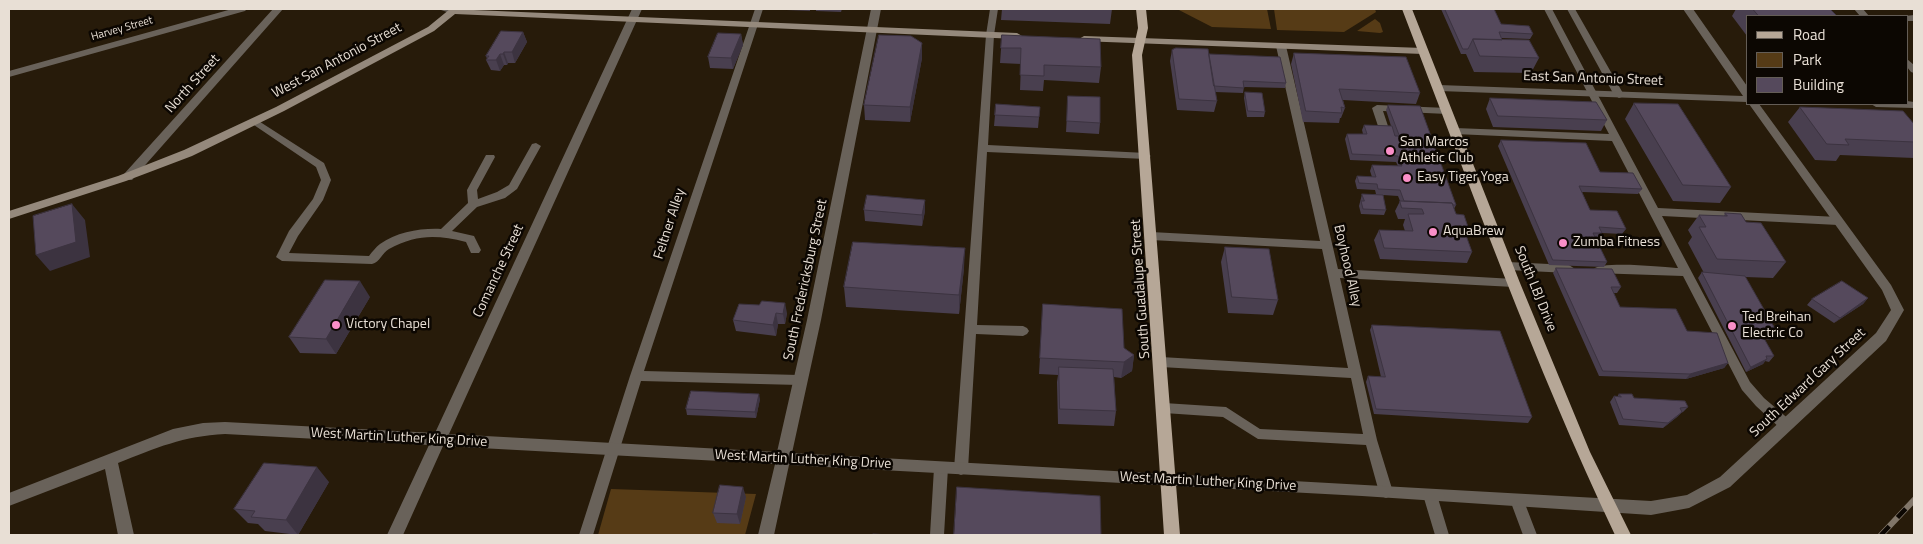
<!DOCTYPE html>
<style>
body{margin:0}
#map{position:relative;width:1923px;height:544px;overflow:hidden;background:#271b0a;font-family:"Titillium Web",sans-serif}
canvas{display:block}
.frame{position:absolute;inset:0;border:10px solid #e8dfd5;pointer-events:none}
.legend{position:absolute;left:1746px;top:15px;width:162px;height:90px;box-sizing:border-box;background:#0c0702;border:1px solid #645d56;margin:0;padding:6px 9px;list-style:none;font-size:15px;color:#e8dfd5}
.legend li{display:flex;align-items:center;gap:10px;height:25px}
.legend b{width:25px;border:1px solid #645d56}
</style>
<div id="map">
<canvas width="1923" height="544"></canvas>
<div class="frame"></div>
<ul class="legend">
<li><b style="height:6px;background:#b6a797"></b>Road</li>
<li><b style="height:14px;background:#563b16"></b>Park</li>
<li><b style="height:14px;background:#55495c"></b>Building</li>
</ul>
</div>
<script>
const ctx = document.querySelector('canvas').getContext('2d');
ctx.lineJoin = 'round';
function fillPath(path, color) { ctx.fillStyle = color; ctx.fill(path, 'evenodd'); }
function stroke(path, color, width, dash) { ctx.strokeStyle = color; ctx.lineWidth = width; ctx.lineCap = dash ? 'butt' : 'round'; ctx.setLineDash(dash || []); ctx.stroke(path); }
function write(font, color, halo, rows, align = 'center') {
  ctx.font = font + ' "Titillium Web",sans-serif'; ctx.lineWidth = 5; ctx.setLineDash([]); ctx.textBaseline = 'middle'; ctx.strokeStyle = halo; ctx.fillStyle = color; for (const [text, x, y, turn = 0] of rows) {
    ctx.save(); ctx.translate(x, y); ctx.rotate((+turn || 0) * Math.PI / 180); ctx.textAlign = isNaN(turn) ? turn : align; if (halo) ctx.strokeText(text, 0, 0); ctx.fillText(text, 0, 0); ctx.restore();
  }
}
const green = new Path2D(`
 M1177,9H1267L1271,29L1212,27Z
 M1274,9H1375L1376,12L1344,32L1277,30Z
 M1375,19L1380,23L1383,32L1380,33L1357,31Z
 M611,489L756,494L745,535H598Z`);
const lane = new Path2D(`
 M755,9H763L644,371L799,375L803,377L805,380L803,383L799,385L641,381L593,535H579L630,376Z
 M990,9H998L994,35L988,145L1146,153L1151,156L1146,159L987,152L977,325L1023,326L1027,328L1029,331L1027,334L1023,336L976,334L968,469L966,473L961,475L956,473L954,469L986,35Z
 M1544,9H1552L1658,208L1838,217L1843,221L1838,225L1662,216L1750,382L1764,398L1791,421L1792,425L1791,429L1786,430L1781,429L1756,406L1742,390L1683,276L1594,273L1592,270C1600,260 1663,267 1678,268L1612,141L1455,134L1450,131L1455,128L1609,134Z
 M1567,9H1575L1624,95L1622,97L1619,98L1614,95Z
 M1854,9H1863L1869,16H1860Z
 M1914,15V21H1907V16H1904Z
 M1281,43L1286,46L1338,269L1514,279L1520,283L1514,287L1340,278L1377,440L1393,492L1391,496L1386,498L1381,496L1379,492L1366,445L1258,439L1223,417L1164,413L1160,412L1158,408L1160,404L1164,403L1226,407L1260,429L1363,434L1351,378L1161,367L1157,365L1155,362L1157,359L1161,357L1348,368L1322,249L1151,240L1146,236L1151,232L1320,241L1276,46Z
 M1907,59L1914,65V73L1911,72L1907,67Z
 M1377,105L1447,108L1452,111L1447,114L1383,111L1389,129L1384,132L1379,129L1372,108Z
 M254,118L324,163L331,180L323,200L298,236L289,253L369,256C372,252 376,247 380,244C397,232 421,228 441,229L468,203L467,190L486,155H494L495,157L477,190L478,199L497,192L509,185L532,144L536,143L541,146L517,189L505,198L477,207L452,231L474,236L481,250L479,253H471L466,242C437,235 417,234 389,249C382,253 380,262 372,264L282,261L276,257L289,231L313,199L321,180L316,167L251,123L249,121Z
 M1508,262L1569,265L1575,269L1569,273L1508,270L1502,266Z
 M941,462L946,464L948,468L944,535H930L934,468L936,464Z
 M1430,489L1435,491L1437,495L1449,535H1435L1423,495L1425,491Z
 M1517,494L1522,496L1537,535H1523L1510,500L1512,496Z`);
const street = new Path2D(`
 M232,9H247L245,11L9,77V71Z
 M273,9H283L132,180H124L122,177L124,174Z
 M438,9H456L458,11L453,14Z
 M632,9H642L449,434L777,452L807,320L871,9H881L821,320L792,453L1651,501L1687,495L1720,477L1876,333L1891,310L1882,290L1749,104H1759L1891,285L1904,310L1886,341L1730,487L1689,508L1651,515L1362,496L789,465L774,535H758L775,464L443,446L403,535H387L429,445L225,434C183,436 156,448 118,463L134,535H118L105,469L9,506V493L173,429L203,423L225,422L435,433Z
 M1683,9H1693L1747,86V102L1439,91L1434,88L1439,85L1743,96Z
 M1907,101L1914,102V108L1876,107L1871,104H1907Z`);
const secondary = new Path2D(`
 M450,9L1017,33L1022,36L1017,39L455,14L434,31L284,111L192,156L126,181L9,219V211L118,176L184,150L276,107L428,27Z
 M1084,36L1423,48L1428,51L1423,54L1080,41L1079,39Z`);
const primary = new Path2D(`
 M1136,9H1146L1148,28L1142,55L1180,535H1164L1132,55L1138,28Z
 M1402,9H1412L1520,283L1590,452L1631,535H1615C1534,364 1470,186 1402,9Z`);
const rail = new Path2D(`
 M1881,535L1914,500`);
const wall = new Path2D(`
 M763,9H810V11Z
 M816,9H842L841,12L816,11Z
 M1002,9H1112L1110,24L1001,20Z
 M1441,9H1494L1501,24L1533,34L1530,39L1501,38L1502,40L1539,58L1531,73L1474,72L1466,54H1461Z
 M1736,9H1830L1837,16H1747V36L1732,16Z
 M523,32L527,42L515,63H508L507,65H504L500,71L491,70L486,60L487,59L486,56Z
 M741,34L743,45L733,69L710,68L708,57Z
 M1002,35L1101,67L1099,83L1044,80L1043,91L1020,90L1021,64L1000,63Z
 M922,43V58L910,122L865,120L864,105Z
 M1172,50L1209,54L1286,83L1285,88L1244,87L1243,93L1215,92L1217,101L1214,112L1177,110L1170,61Z
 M1294,53L1420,93L1416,104L1343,100L1345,108L1341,118H1340L1339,123L1303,122L1291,64Z
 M1245,92L1265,112L1264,117H1247L1244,98Z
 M1068,96L1100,123L1099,134L1066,132Z
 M1490,98L1607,120L1601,131L1493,127L1486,109Z
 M1634,103L1731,187L1720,203L1673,201L1625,119Z
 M1388,105L1456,205L1454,209L1456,214L1468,227L1465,233L1472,252L1467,263L1380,259L1374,240L1379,230L1405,231L1403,225L1405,219H1398L1395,211L1400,201L1398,196L1383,195L1386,210L1384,215L1361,214L1359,206L1362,194H1376L1375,190L1357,189L1355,181L1357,176L1372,177L1370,171L1372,165L1398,166L1396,162L1350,160L1345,139L1347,134H1363L1362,130L1364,125L1391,126L1386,110Z
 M1040,107L1038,128L994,126L995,115Z
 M1800,107L1914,124V158L1840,155L1836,161L1815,160L1788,122Z
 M1501,140L1600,172L1642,189L1638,194L1582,192L1590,210L1626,229L1622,234L1602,233L1598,239H1596L1607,262L1604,267L1549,265L1498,146Z
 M864,210L925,211L922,226L865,221Z
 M1725,213L1746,222L1786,262L1773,278L1745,277L1778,334L1773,340L1764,339L1774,356L1769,362L1765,361L1763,364L1746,372L1698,278L1702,272L1704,273L1688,243L1692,237L1688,230L1699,215L1724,216Z
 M1225,247L1278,300L1273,315L1228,313L1221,262Z
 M964,268L959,314L846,307L844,287Z
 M1556,268L1621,287L1617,293H1613L1620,307L1687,331L1728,363L1724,368L1686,379L1599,376L1553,273Z
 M370,297L336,354L300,353L289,337Z
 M1868,298L1863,304L1834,323L1807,305L1812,299Z
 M739,304L787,313L785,324H778L776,336L736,331L733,320Z
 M1043,304L1124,348L1134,355L1132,371L1121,378L1114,377L1116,411L1114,426L1058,424L1057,382L1058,375L1039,374Z
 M1372,325L1532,417L1528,423L1374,414L1366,382L1368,376L1381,377L1370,330Z
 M1619,394L1634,398L1688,407L1683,412L1681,413L1677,417L1663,428L1619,425L1610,402L1614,396L1617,397Z
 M760,399L756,418L687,415L686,409Z
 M329,482L298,535L265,531L258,524L248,523L234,509Z
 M746,497L740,524L717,523L713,513Z`);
const shadedWall = new Path2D(`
 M523,32L527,42L515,63L512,52Z
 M741,34L743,45L733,69L731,58Z
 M922,43V58L910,122V107Z
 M504,52L508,63L507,65L503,54Z
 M500,54L504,65L500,71L496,60Z
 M925,200V211L922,226V215Z
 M72,204L85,220L90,257L50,271L36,255Z
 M965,248L964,268L959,314V295Z
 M360,281L370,297L336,354L326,339Z
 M1868,298L1863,304L1834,323L1840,318Z
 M785,303L787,313L785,324L783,314Z
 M776,313L778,324L776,336L773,325Z
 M1134,355L1132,371L1121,378L1124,362Z
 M1767,359L1763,364L1746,372L1751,367Z
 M1728,363L1724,368L1686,379L1690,374Z
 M759,394L760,399L756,418L755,412Z
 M1682,412L1677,417L1663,428L1668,423Z
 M317,467L329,482L298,535L286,520Z
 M743,487L746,497L740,524L737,514Z`);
const building = new Path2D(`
 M1445,9H1494L1501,24L1529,26L1533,34L1499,32L1502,40L1473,39L1468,49H1463Z
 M1753,9H1830L1837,16H1759Z
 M501,31L523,32L512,52H504L503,54H500L496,60H486L489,56H486Z
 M718,33L741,34L731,58L708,57Z
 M879,35L911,36L922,43L910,107L864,105Z
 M1002,35L1100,39L1101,67L1044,65V76L1020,75L1021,48H1001Z
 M1473,39L1529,40L1539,58L1480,56Z
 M1176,48L1208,49L1217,101L1179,99L1172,50Z
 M1294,53L1406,57L1420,93L1339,89L1345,108L1341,107L1342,113L1306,111Z
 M1209,54L1280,57L1286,83L1243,81L1244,88L1214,86Z
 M1245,92L1262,93L1265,112L1248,111Z
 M1068,96L1100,97V123L1067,121Z
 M1490,98L1596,102L1607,120L1498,116Z
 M1634,103L1678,104L1731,187L1683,185Z
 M996,104L1040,107L1039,117L995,115Z
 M1388,105L1420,106L1456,205H1453L1452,203L1404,201L1400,190L1378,189L1377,184L1359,183L1357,176L1376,177L1372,165L1402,166L1398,156L1352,154L1347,134H1367L1364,125L1392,126L1395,136H1399Z
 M1800,107L1903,111L1914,124V142L1845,139L1849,145L1827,144Z
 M1501,140L1586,143L1600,172L1633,173L1642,189L1579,186L1590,210L1617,211L1626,229L1599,227L1602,233H1593L1607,262L1553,260Z
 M1362,194L1383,195L1386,210L1363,209L1361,201H1364Z
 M867,195L925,200L922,215L864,210Z
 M1400,201L1452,203L1456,214L1464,215L1468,227H1463L1472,252L1384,248L1379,230L1413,231L1408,214H1424L1422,209L1402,208Z
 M72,204L76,242L36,255L33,216Z
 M1725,213L1741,214L1746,222L1761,223L1786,262L1717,259L1699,227H1706L1699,215L1727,216Z
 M853,242L965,248L959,295L844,287Z
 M1225,247L1269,249L1278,300L1232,297Z
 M1556,268L1612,269L1621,287H1611L1620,307L1676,309L1687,331L1717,333L1728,363L1690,374L1603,371Z
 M1702,272L1745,276L1778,334L1761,333L1774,356H1766L1767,359L1751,367Z
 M325,280L360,281L326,339L289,337Z
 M1842,281L1868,298L1840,318L1812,299Z
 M762,301L785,303L783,314L776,313L773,325L733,320L739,304L759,305Z
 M1043,304L1122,309L1124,348L1134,355L1124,362L1040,358Z
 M1372,325L1500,331L1532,417L1376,409L1368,376L1385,377Z
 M1059,367L1113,369L1116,411L1060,409Z
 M691,391L759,394L755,412L686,409Z
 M1619,394H1632L1634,398L1685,401L1688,407L1680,408L1682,412L1668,423L1623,419L1614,396L1621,397Z
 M264,463L317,467L286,520L251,517L255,511L234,509Z
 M720,485L743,487L737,514L713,513Z
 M957,487L1100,496L1101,535H954Z
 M873,534L890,535H873Z`);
const markers = [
 [1390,151,5,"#fa8fc8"],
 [1407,178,5,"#fa8fc8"],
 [1433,232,5,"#fa8fc8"],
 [1563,243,5,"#fa8fc8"],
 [336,325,5,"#fa8fc8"],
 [1732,326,5,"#fa8fc8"]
];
const farStreetnames = [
 ["Harvey Street",122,29,-16]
];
const streetNames = [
 ["West San Antonio Street",337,61,-28],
 ["East San Antonio Street",1593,79,2],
 ["North Street",193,84,-48],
 ["Feltner Alley",670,224,-72],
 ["Boyhood Alley",1347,266,77],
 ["Comanche Street",499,271,-65],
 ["South Fredericksburg Street",806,280,-78],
 ["South Guadalupe Street",1141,289,-94],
 ["South LBJ Drive",1535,289,68],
 ["South Edward Gary Street",1808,383,-43],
 ["West Martin Luther King Drive",399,438,3],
 ["West Martin Luther King Drive",803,460,3],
 ["West Martin Luther King Drive",1208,482,3]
];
const poiNames = [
 ["San Marcos",1400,143],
 ["Athletic Club",1400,159],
 ["Easy Tiger Yoga",1417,178],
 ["AquaBrew",1443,232],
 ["Zumba Fitness",1573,243],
 ["Ted Breihan",1742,318],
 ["Electric Co",1742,334],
 ["Victory Chapel",346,325]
];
fillPath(green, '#563b16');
fillPath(lane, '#69625a');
fillPath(street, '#69625a');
fillPath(secondary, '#95897c');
fillPath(primary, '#b6a797');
stroke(rail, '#817669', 6);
stroke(rail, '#0c0702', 4.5, [12]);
fillPath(wall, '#493f4f');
fillPath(shadedWall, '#3c3340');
fillPath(building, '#55495c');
stroke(building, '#3c3340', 1);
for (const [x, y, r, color] of markers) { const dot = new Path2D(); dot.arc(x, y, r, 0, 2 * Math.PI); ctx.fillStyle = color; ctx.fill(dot); stroke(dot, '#0c0702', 2); }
write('11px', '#e8dfd5', '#0c0702', farStreetnames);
write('14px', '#e8dfd5', '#0c0702', streetNames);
write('14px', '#e8dfd5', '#0c0702', poiNames, 'left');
</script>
